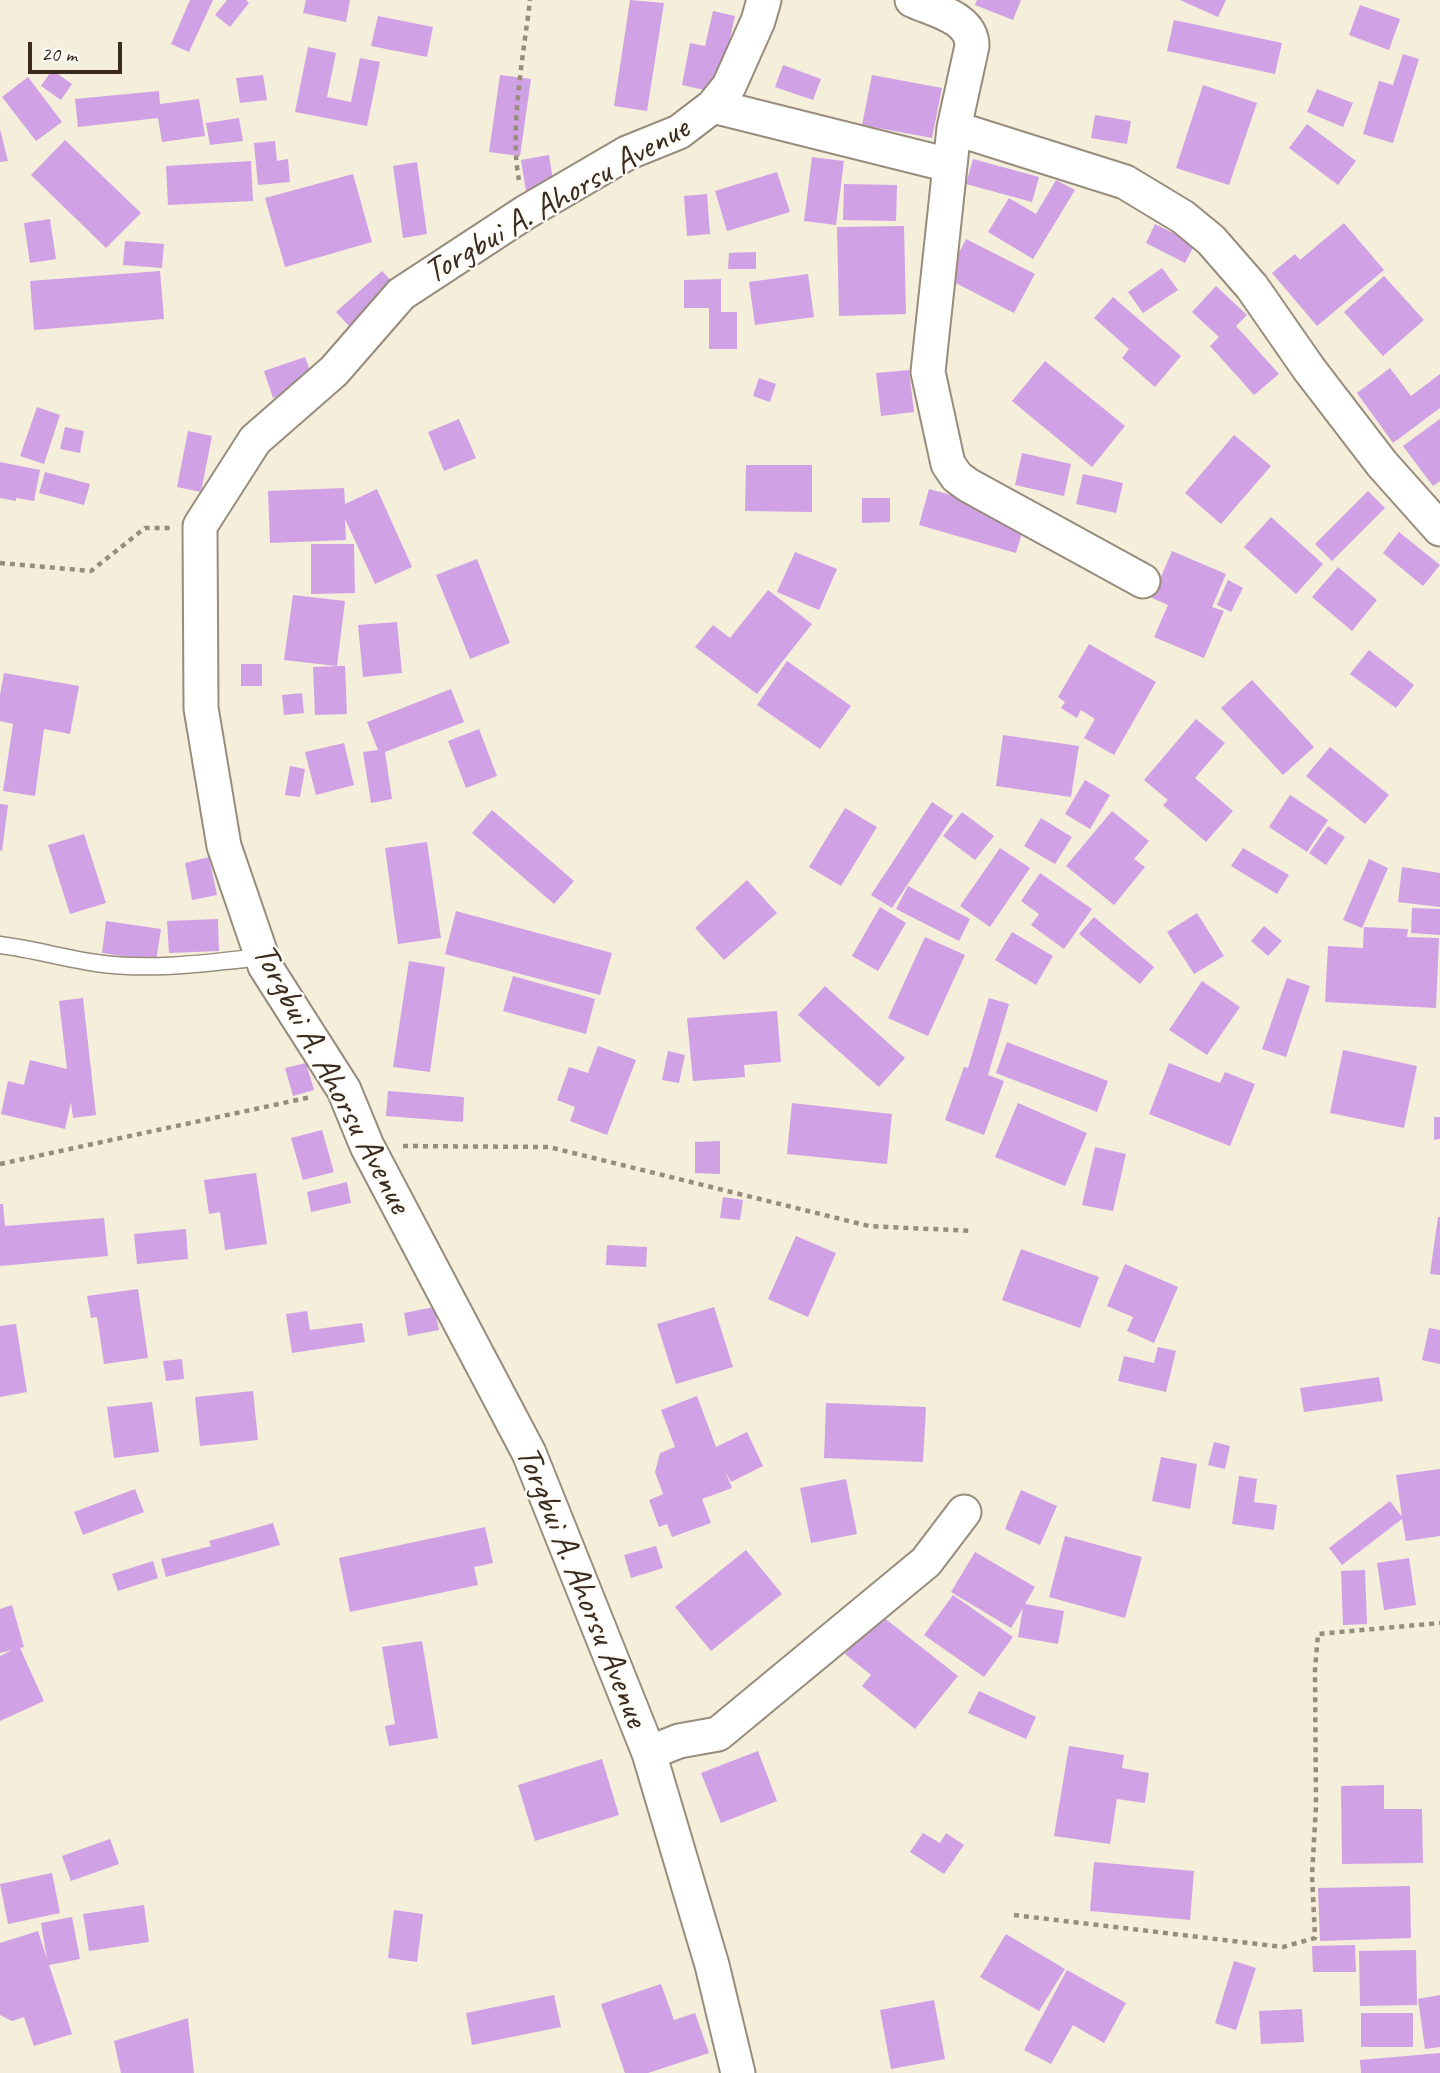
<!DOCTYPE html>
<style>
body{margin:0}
#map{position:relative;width:1440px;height:2073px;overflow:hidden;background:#f4eedb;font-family:Caveat,sans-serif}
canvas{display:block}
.scale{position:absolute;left:28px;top:42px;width:94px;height:32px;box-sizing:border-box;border:4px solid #3b2a1e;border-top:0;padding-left:9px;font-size:21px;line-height:24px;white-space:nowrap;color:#3b2a1e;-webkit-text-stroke:5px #fdfcf7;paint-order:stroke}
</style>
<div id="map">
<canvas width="1440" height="2073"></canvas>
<div class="scale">20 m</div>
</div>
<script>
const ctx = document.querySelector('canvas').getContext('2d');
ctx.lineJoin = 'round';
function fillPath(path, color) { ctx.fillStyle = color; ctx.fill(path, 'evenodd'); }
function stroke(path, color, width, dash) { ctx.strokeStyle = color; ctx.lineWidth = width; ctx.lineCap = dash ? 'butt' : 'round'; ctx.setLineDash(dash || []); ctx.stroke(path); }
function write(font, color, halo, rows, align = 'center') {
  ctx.font = font + ' Caveat,sans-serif'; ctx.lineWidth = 5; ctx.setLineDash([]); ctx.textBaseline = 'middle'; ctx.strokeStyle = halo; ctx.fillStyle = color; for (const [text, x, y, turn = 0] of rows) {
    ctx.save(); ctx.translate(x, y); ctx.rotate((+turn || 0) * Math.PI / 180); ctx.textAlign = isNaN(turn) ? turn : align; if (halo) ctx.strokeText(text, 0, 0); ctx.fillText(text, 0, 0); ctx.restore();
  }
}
const building = new Path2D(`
 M190,0H213L189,52L171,44Z
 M227,0H246L249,3L230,27L215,15Z
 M306,0H350L346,22L303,13Z
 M630,0L664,3L647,111L614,106Z
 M977,0H1021L1013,20L975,5Z
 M1180,0H1226L1218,17Z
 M1360,5L1400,19L1389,50L1349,35Z
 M713,11L735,16L718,93L682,85L690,43L705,46Z
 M378,16L433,27L427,57L371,46Z
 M1174,20L1282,43L1275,74L1167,51Z
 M308,47L336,53L327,97L351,102L360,58L380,62L367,126L295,112Z
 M1403,54L1419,59L1393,143L1363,134L1379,81L1393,85Z
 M783,65L821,79L813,100L775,87Z
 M52,70L72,84L61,100L41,86Z
 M263,75L267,100L240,103L236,78Z
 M500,75L531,79L520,156L489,152Z
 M872,75L942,88L932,138L862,125Z
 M28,77L62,122L36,141L2,97Z
 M1203,85L1257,103L1229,185L1176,168Z
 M1317,89L1353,103L1343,127L1307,112Z
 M159,91L160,104L199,99L205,136L162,142L158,118L78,127L75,99Z
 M1095,115L1131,121L1127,144L1091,138Z
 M239,118L243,141L210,145L206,123Z
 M1307,124L1356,161L1338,185L1289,148Z
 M0,129L8,161L0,162Z
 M65,140L141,213L106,248L31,175Z
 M275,141L277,161L288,159L290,182L258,185L254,143Z
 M549,155L554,186L526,191L521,160Z
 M812,157L844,161L836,225L804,221Z
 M973,159L1039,177L1032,202L966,184Z
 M251,161L253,201L168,205L166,166Z
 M417,162L427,234L403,238L393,166Z
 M777,172L790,212L727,231L715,191Z
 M353,174L372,242L285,267L265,198Z
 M1056,180L1075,190L1033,259L988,232L1009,198L1036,214Z
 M844,184L897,185L896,221L843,220Z
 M707,194L710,234L687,236L684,196Z
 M50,219L56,259L30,263L24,223Z
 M1344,223L1384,270L1317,326L1272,273L1295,254L1300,260Z
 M1155,224L1195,244L1185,263L1146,243Z
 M904,226L906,314L839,316L837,227Z
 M966,239L1035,274L1014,313L946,278Z
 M125,241L164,244L162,268L123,265Z
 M756,252V269H728L729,253Z
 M1162,268L1178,290L1143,313L1128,292Z
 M160,271L164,319L34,330L30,281Z
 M382,271L396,286L350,327L336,312Z
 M808,274L814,317L755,325L749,282Z
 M1384,276L1424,320L1383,356L1344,312Z
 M721,279V312H737V349H709V308H684V280Z
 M1216,286L1247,315L1236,326L1279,374L1254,395L1210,346L1219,337L1192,312Z
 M1113,297L1181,356L1155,387L1122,358L1129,349L1094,318Z
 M305,357L315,384L273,398L264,371Z
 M1045,361L1125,426L1092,467L1012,401Z
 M1390,368L1411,396L1440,374V408L1393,443L1357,393Z
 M909,370L914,412L881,416L876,373Z
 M759,378L776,384L770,402L753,396Z
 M37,407L60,415L44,464L20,456Z
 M459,419L476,458L444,471L428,432Z
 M1440,419V481L1433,486L1403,446Z
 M65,427L84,431L80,453L60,449Z
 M188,431L212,436L201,492L177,487Z
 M1234,435L1271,466L1221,524L1185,493Z
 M1022,453L1071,464L1064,496L1015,485Z
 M0,462L40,470L34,501L16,498V501L0,498Z
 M746,465H812V512L745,511Z
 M45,472L90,484L84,505L39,493Z
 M1083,474L1123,483L1116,513L1076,504Z
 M344,488L345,504L377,489L412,567L375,584L345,519L346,540L270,543L268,491Z
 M929,489L1027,516L1016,553L919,525Z
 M1368,491L1385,508L1332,561L1315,544Z
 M862,498H890V522L862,523Z
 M1271,517L1323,564L1296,594L1244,547Z
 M1399,532L1440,565L1423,586L1383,553Z
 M311,544H354L355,593L311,594Z
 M1172,551L1226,574L1212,607L1224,611L1204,658L1154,637L1168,605L1152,598Z
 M795,552L837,569L819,610L777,592Z
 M477,559L510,643L470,659L436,575Z
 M1338,567L1377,600L1352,631L1312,597Z
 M1228,580L1243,588L1231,612L1217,605Z
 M768,590L812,624L757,694L695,647L713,625L730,638Z
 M293,595L345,601L337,666L284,660Z
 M397,622L402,673L363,677L358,625Z
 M1089,644L1156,682L1114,755L1084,738L1095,719L1081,710L1077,718L1061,708L1065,702L1058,697Z
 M1369,650L1414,685L1396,708L1350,674Z
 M787,661L851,706L820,749L757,705Z
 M241,664H262V686H241Z
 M341,666H345L347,714L315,715L313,667Z
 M4,673L79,686L70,734L44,729L35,796L3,791L13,724L0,721V695Z
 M1252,680L1314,747L1283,775L1221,708Z
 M451,689L464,722L385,752L392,799L371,803L363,752L378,750L367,722Z
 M302,693L304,713L284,715L282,695Z
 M1196,719L1225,743L1195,778L1233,811L1206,842L1163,805L1168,800L1144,780Z
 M479,729L497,776L466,788L448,741Z
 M1003,735L1079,746L1071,797L996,786Z
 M344,743L354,785L316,795L305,752Z
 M1330,747L1389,795L1365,824L1306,776Z
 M290,766L305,769L300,797L285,795Z
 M1085,780L1110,795L1090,829L1065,814Z
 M1290,795L1328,820L1307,852L1269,827Z
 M932,802L953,816L892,908L871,895Z
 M0,804L8,805L2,851L0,850Z
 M845,808L877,827L841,886L809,867Z
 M492,810L574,881L554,904L472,833Z
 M1112,811L1149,841L1134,859L1145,867L1114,905L1066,866Z
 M962,812L994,836L975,860L943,836Z
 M1041,818L1072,837L1055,864L1024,846Z
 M1328,826L1345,837L1326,865L1309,853Z
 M84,834L106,903L70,914L48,845Z
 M427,842L441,938L398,944L385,848Z
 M1000,848L1030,868L990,927L960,906Z
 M1243,848L1289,875L1277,894L1231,866Z
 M209,857L217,895L192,900L185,863Z
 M1369,859L1388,868L1362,928L1343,920Z
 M1402,867L1440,873V907L1398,902Z
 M1040,873L1092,909L1064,949L1031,925L1039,914L1021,901Z
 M747,880L777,913L724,960L695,928Z
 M908,886L970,919L959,941L896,909Z
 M880,907L906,923L878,971L852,956Z
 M1412,908L1440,909V935L1411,933Z
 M456,911L612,953L600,995L445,954Z
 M1197,913L1224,956L1194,974L1167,932Z
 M1094,917L1154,967L1140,984L1079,934Z
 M218,919L219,951L169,953L167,921Z
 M106,921L161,929L156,961L102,953Z
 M1264,926L1282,941L1268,956L1251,941Z
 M1364,927L1408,929L1407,937L1439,938L1436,1008L1325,1002L1328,946L1363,948Z
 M1012,932L1053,956L1036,985L995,960Z
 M925,937L965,955L928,1036L888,1018Z
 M409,961L445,967L430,1072L393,1067Z
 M513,976L595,999L586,1034L503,1011Z
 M1287,978L1310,986L1286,1057L1262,1049Z
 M1202,981L1240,1007L1207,1055L1169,1030Z
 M825,986L905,1058L879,1087L798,1015Z
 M83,998L96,1115L73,1118L71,1102L65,1129L1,1114L8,1081L24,1085L30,1060L67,1069L59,1001Z
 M989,998L1009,1004L988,1075L1004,1081L984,1135L945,1120L964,1067L968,1068Z
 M777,1011L781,1062L744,1065L745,1077L693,1081L687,1018Z
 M1007,1042L1108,1081L1097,1112L996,1073Z
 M598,1046L636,1060L607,1135L570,1121L575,1107L557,1100L569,1067L588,1073Z
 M1343,1050L1417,1066L1404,1128L1330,1113Z
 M668,1051L685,1055L679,1083L662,1080Z
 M306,1063L314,1090L293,1096L285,1068Z
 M1169,1063L1220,1083L1225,1072L1255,1084L1230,1146L1149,1114Z
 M388,1091L464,1097L463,1122L386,1116Z
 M792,1103L892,1114L887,1164L787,1154Z
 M1018,1103L1087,1133L1065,1186L995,1157Z
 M1434,1117H1440V1139L1434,1140Z
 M322,1130L334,1172L303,1180L291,1138Z
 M720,1141V1174L695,1173V1142Z
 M1095,1147L1126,1154L1113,1211L1082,1205Z
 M256,1173L267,1244L225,1250L220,1212L209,1214L204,1180Z
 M347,1182L351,1203L311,1212L307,1192Z
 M723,1197L743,1200L740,1220L720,1218Z
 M0,1204H3L5,1226L104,1218L108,1256L0,1266Z
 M1438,1217H1440V1275L1430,1274Z
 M186,1229L188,1259L137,1264L134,1234Z
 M796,1236L836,1253L808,1317L768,1299Z
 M607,1245L647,1247L646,1267L606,1265Z
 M1021,1249L1099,1277L1080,1328L1002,1300Z
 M1125,1264L1178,1287L1154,1343L1127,1331L1133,1317L1107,1306Z
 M138,1289L148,1358L104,1364L97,1317L91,1318L87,1296Z
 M434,1307L439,1330L408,1336L404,1313Z
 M714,1307L733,1367L676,1384L657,1324Z
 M307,1311L310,1330L362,1323L365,1342L292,1353L286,1314Z
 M16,1324L27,1392L0,1397V1326Z
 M1429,1328L1440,1330V1364L1422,1360Z
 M1158,1347L1176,1351L1166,1392L1118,1381L1124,1356L1154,1363Z
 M182,1359L184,1379L166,1381L163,1361Z
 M1379,1377L1383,1401L1304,1412L1300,1388Z
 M253,1391L258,1440L200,1446L195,1397Z
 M697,1396L716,1447L747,1432L763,1466L731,1482L725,1471L732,1488L702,1499L711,1523L672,1537L667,1524L659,1527L649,1500L663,1494L655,1472L660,1453L675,1447L661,1410Z
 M152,1402L159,1452L114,1458L107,1407Z
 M826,1403L926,1407L923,1462L824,1458Z
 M1214,1442L1230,1446L1225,1469L1208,1465Z
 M1161,1457L1197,1464L1190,1509L1152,1501Z
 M1440,1469V1536L1406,1541L1402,1519L1342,1565L1329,1548L1390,1501L1402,1517L1396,1475Z
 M1239,1476L1257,1479L1254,1502L1277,1505L1274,1530L1232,1524Z
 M846,1479L857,1534L811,1543L800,1488Z
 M135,1489L144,1512L83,1535L74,1512Z
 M1021,1490L1057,1506L1040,1545L1005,1529Z
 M273,1523L280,1545L166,1577L161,1559L211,1546L209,1541Z
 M485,1527L493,1563L474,1567L478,1585L350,1612L339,1558Z
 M1065,1536L1142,1557L1125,1618L1049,1597Z
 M656,1546L663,1568L631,1578L624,1555Z
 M746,1550L782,1594L711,1651L675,1607Z
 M975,1552L1035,1587L1025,1604L1064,1611L1058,1644L1018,1637L1023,1608L1011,1628L951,1592Z
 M1409,1558L1416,1605L1384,1610L1377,1563Z
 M153,1561L158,1578L118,1591L112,1574Z
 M1365,1570L1367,1624L1343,1625L1341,1571Z
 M953,1595L1013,1637L984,1677L924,1635Z
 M12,1605L24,1647L20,1648L44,1701L0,1721V1656L12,1650L0,1653V1609Z
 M878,1613L958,1676L915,1729L862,1686L871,1675L845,1654Z
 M422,1641L438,1738L389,1746L385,1726L395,1724L382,1647Z
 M979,1691L1036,1717L1026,1739L968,1713Z
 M1069,1746L1124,1755L1122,1768L1149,1773L1145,1803L1117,1799L1110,1844L1054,1836Z
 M758,1751L777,1801L721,1823L701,1773Z
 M602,1759L619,1815L535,1841L518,1785Z
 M1384,1785V1809H1422L1423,1863L1342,1864L1341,1786Z
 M923,1833L940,1843L946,1833L964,1845L944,1874L910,1852Z
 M110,1839L119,1864L71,1881L62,1856Z
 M1094,1862L1194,1871L1190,1920L1090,1911Z
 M52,1873L60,1913L8,1924L0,1884Z
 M1410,1886L1411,1938L1320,1941L1318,1888Z
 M144,1905L149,1942L89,1951L83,1914Z
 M394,1910L423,1914L417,1962L388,1958Z
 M72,1917L80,1959L49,1965L72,2034L34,2046L24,2017L12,2021L0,2015V1943L38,1931L47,1959L41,1923Z
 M1006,1934L1065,1969L1039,2011L980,1977Z
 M1355,1945L1356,1972H1313L1312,1946Z
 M1416,1950L1417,2005L1360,2006L1359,1951Z
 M1234,1961L1256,1968L1236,2030L1215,2023Z
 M1067,1970L1126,2003L1104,2043L1073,2025L1051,2064L1024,2050Z
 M661,1984L674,2020L695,2013L709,2053L648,2073H625L601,2004Z
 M554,1995L561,2027L472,2045L466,2013Z
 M1440,1995V2047L1425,2049L1418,1999Z
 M934,2000L945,2059L891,2069L880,2010Z
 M1302,2009L1304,2042L1261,2044L1259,2011Z
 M1361,2013H1413V2047H1361Z
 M188,2018L194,2073H121L114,2041Z
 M1440,2053V2073H1361L1360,2060Z`);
const path = new Path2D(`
 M519,180C509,130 524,52 530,0
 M0,563L91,571L145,528H170
 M403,1146L549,1147L869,1226L972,1231
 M0,1164L311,1097
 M1014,1915L1283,1947L1315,1938L1312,1875L1316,1806L1315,1670L1318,1634L1440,1623`);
const service = new Path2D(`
 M0,945C32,949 63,958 96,963C149,971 208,963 262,957`);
const minor = new Path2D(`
 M912,0C933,10 972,17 972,46L954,128L928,372L948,464L957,477L968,485L1143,581
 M713,106L949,165
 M954,128L1125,182L1183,217L1211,240L1252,287L1309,369L1382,464L1440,529
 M649,1753L679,1741L718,1734L926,1562L964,1512
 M738,2073L712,1965L649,1753L529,1453L367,1146L344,1090L265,966L262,957L224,846L201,708L200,526L255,440L334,371L401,294L526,212L627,153L679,132L713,106L729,86L758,21L764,0`);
const streetNames = [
 ["Torgbui A. Ahorsu Avenue",557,201,-30],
 ["Torgbui A. Ahorsu Avenue",331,1079,62],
 ["Torgbui A. Ahorsu Avenue",581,1587,68]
];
fillPath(building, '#d0a1e5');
stroke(service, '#988c7c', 19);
stroke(minor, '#988c7c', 37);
stroke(path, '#988c7c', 4.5, [5, 5]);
stroke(service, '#fff', 16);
stroke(minor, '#fff', 33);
write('35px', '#3b2a1e', '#fdfcf7', streetNames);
</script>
